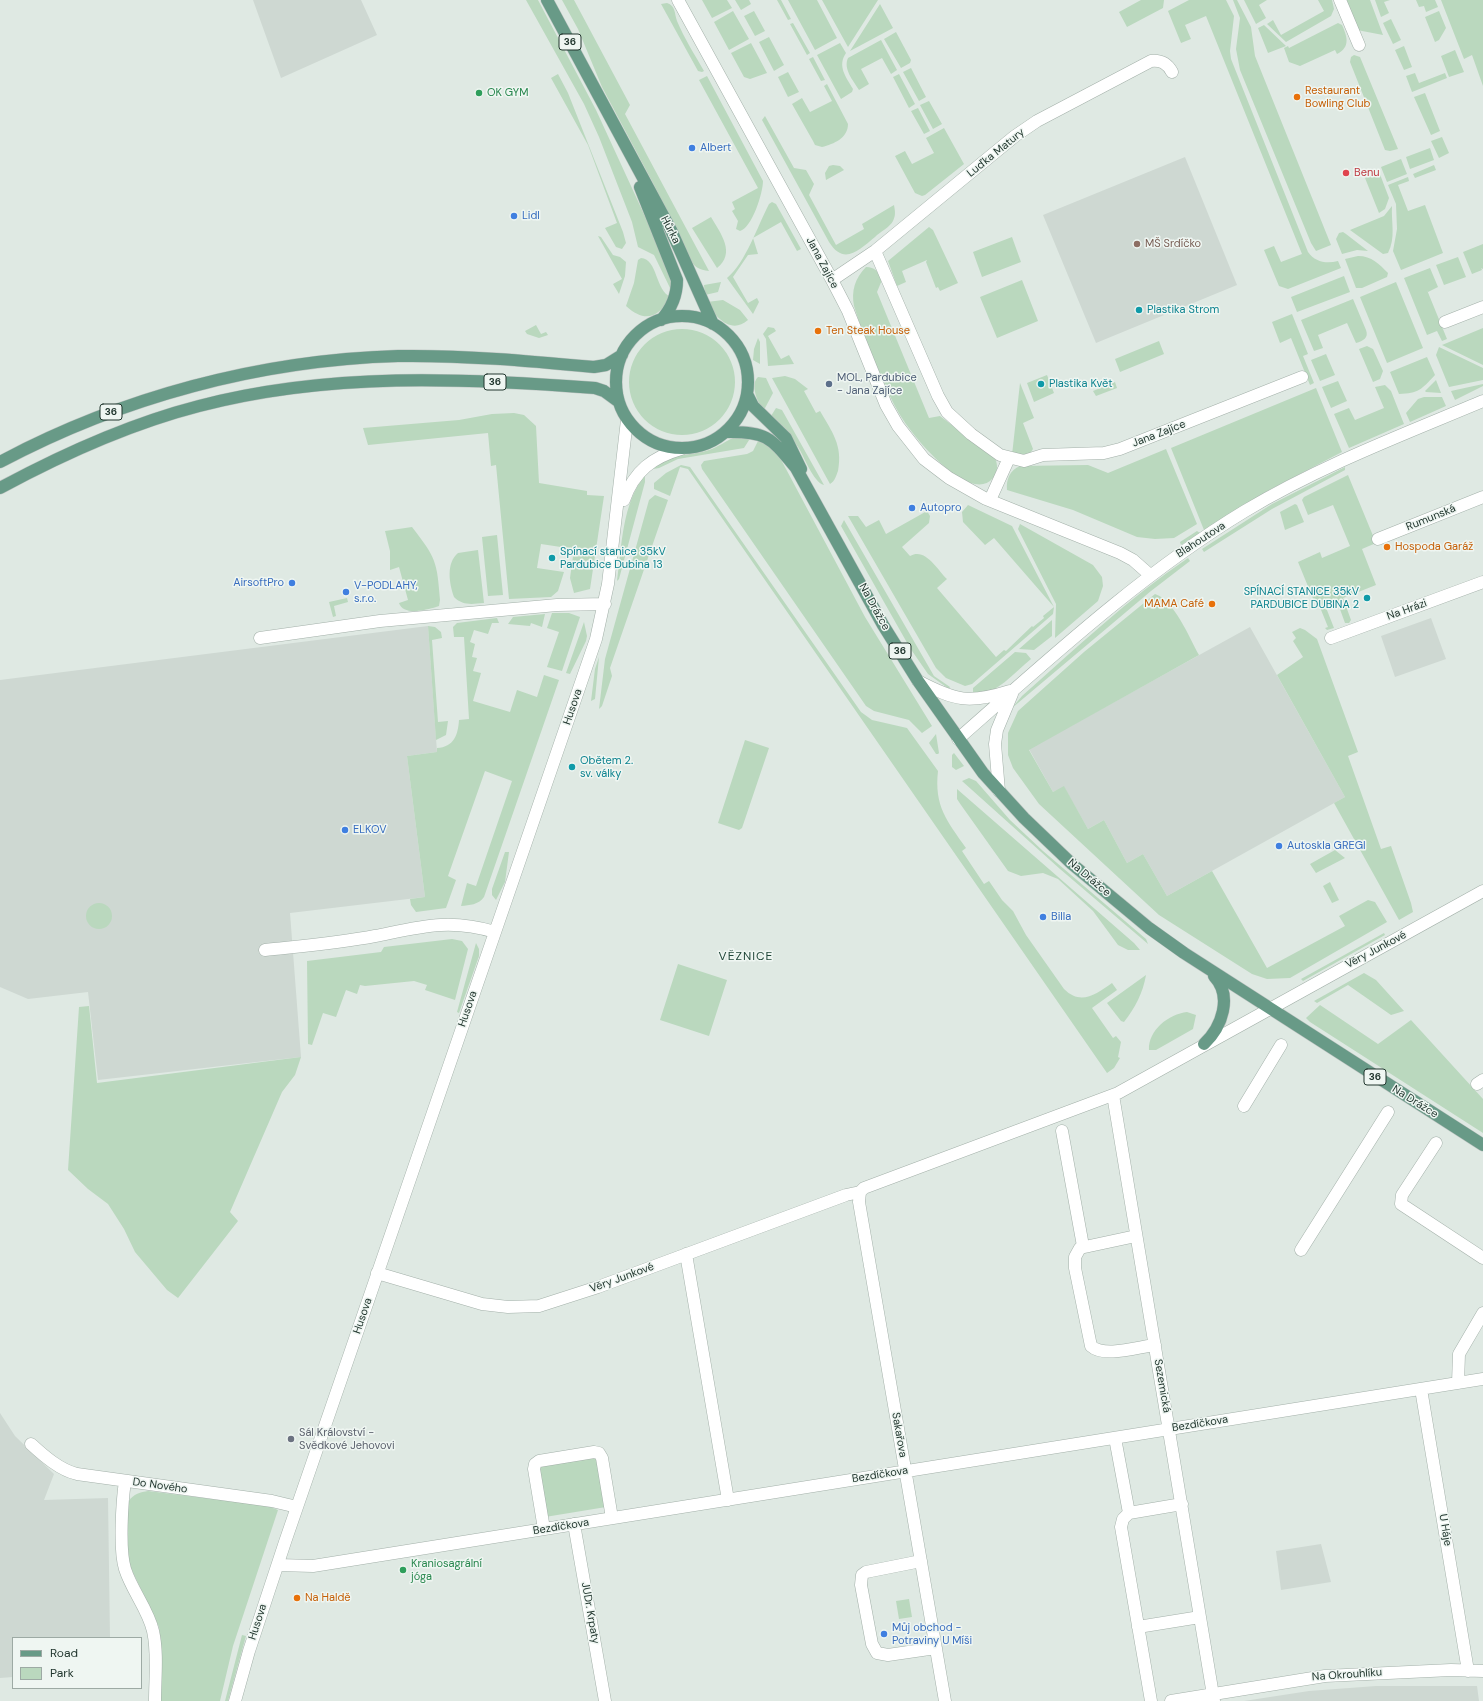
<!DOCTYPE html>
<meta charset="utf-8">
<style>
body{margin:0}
#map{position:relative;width:1483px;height:1701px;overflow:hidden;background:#dfe9e3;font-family:"DM Sans",sans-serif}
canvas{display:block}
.legend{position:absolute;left:12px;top:1637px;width:130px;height:52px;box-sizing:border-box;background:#eff6f2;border:1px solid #9daaa4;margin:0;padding:5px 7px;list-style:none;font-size:12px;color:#22372f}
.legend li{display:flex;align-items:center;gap:8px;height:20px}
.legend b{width:20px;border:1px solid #9daaa4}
</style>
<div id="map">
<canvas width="1483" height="1701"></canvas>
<ul class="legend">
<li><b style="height:5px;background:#689a87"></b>Road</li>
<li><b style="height:11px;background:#bad8be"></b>Park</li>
</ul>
</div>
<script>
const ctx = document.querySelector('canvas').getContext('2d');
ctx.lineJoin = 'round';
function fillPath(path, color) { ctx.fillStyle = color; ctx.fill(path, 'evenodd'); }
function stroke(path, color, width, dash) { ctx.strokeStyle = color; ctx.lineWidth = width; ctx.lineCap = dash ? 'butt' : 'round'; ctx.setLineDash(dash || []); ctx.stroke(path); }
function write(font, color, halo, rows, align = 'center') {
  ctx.font = font + ' "DM Sans",sans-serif'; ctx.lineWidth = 3; ctx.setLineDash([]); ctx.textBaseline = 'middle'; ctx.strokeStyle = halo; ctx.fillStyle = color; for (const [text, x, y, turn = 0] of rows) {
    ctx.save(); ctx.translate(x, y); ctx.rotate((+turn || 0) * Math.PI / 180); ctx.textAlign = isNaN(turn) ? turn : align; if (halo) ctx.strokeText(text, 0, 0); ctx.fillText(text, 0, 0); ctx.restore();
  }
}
const built = new Path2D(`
 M253,0H361L377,35L281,78Z
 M1185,157L1237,285L1096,343L1043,215Z
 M1431,618L1446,659L1395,677L1381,636Z
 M428,626L437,752L407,756L425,897L290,913L301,1057L98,1080L88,992L28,999L0,987V680Z
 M1250,627L1345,797L1167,896L1143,854L1127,863L1104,820L1088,829L1064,787L1053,792L1029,749Z
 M0,1413L15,1436L54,1474L44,1500L108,1498L110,1638H13V1677L0,1678Z
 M1321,1544L1331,1582L1281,1590L1276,1551Z
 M1376,1686H1477L1479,1701H1244L1309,1691Z`);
const green = new Path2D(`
 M526,0H538L596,110L672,275L671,290L654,255L638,247L632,222L599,137L584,104Z
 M562,0H574L630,105L625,114L709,271C699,270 694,267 689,258L654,185L602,87L578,29Z
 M702,0H727L732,8L712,18Z
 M735,0H749L751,4L741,10Z
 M777,0H781L791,19L788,20Z
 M788,0H817L837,38L815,50Z
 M822,0H878L848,47Z
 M1141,0H1164L1163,8L1127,27L1119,12Z
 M1189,0H1226L1234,16L1230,51L1231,59L1308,252C1315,262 1326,264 1338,261L1341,268L1288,289L1279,286L1264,250L1274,246L1281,262L1302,254L1206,16L1185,25L1191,39L1181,43L1168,11Z
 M1233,0H1237L1251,27L1255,56L1331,245L1316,251L1311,243L1240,70L1236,49L1240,18Z
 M1244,0H1267L1259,5L1266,18L1256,24Z
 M1318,0H1332L1334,9L1331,16L1286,42L1267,24L1273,20L1281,35L1324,11Z
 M1346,0H1370L1383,35L1357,30Z
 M1375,0H1390L1384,2L1389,13L1381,17Z
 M1416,0H1435L1438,7L1426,12L1424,6L1419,7Z
 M1441,0H1483V86L1472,55L1464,59Z
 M667,3C676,6 674,13 677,21C684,38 695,55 704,71L702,72L698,71L661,4Z
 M880,4L893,28L850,51Z
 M733,11L749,39L729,50L714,22Z
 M754,11L765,31L755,36L744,16Z
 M1439,11L1446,28L1439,40L1435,42L1425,17Z
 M1391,19L1401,40L1393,44L1383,23Z
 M793,23L810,53L807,55L790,24Z
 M1338,23L1342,25C1347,36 1351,47 1337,54L1335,50L1300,66L1289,62L1284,48L1288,46L1289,48Z
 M1264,25L1286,46L1268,53L1258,28Z
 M896,32L911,60L910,63L901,68L884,39Z
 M769,37L784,65L774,71L759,42Z
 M881,40L897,70L891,74L882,58L861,69L869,84L859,90C853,80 843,69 848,58Z
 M751,43L767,73L750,79L744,77L731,53Z
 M840,43L846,53C837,66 846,77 853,89L852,92L841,99L817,55Z
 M1404,46L1412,67L1404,70L1395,50Z
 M1455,50L1464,72L1449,77L1441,56Z
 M1354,55L1360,57L1398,149L1390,151L1385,150L1350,62L1351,57Z
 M813,57L825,80L821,81L809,59Z
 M911,68L926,97L919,101L903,72Z
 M788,72L799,92L788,97L778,77Z
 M1415,73L1419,83L1445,73L1447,78L1412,92L1406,76Z
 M558,74L568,93L623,232L626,243L622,249L616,247L605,228L617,223L588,145L551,78Z
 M899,74L915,104L909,108L893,77Z
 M707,76L763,181C763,193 752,228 740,231L736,229L738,221L732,211L735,209L732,202L758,188L699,80Z
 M827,84L848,124C848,138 834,144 822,147L815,145L813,141L792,104L802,98L810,112L832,101L824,86Z
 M1425,93L1440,131L1431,135L1414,97Z
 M929,101L942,124L933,129L920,105Z
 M918,108L930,131L924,134L911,111Z
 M765,116L794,168L806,170L814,184L809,195L836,245L864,229L862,224L894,205C895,211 896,215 893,221C890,227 880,232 875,237C859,250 844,266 829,242L762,120Z
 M944,128L964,164L925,195L922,196L915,193L895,156L905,151L912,164L934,153L926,138Z
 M1442,137L1449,153L1439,158L1431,141Z
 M1430,148L1434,160L1410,169L1406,157Z
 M1401,159L1407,174L1387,182L1381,167Z
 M833,165L840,166L844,170L826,180L825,173L829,166Z
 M1434,165L1436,170L1415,178L1413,174Z
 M1378,169L1389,198L1385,209L1379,213L1365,178L1371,176L1370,172Z
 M1408,177L1409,181L1398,185L1408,211L1425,205L1443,253L1401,270L1393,251L1397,229L1396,204L1388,185Z
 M772,202L776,204L801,249L797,251L781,222L753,238L758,254L748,255L733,277L748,303L757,298L759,302L753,314L727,278C746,262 757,227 769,204Z
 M1392,206C1391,222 1396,238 1388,253L1383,254L1350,230L1384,216Z
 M711,217C721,234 736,253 717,268L692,228Z
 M929,227L933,230L958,283L940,291L938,287L936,288L926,262L927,260L902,271L906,282L897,286L888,261Z
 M1343,232L1346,234L1368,251L1357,250L1342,254L1336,239L1339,233Z
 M598,236L601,237L613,255L620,257L626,262L625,276L619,294L613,284L622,279Z
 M1012,237L1021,262L982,277L973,252Z
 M1483,244V269L1481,268L1482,270L1472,274L1463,252Z
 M1358,256C1372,256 1379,264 1388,273L1387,277L1362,288H1356L1345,259Z
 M1458,257L1466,277L1455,281L1454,279L1455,281L1444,285L1436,265Z
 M641,258C658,259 655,291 671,297C658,317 646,324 626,306L634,283L638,260Z
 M866,267C875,267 879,272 882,280L877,292L929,418L940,416L995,458C998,465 998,472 993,478C972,503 924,448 912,432C894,410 884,383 873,357C866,340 859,323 854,306C851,291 855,278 866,267Z
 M1430,268L1438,287L1428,292L1427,290L1447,339L1442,341L1437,331L1427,335L1404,278Z
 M1344,276L1350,292L1297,312L1291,297Z
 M1022,280L1038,321L997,338L980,297Z
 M721,282L718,292L705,295L704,285Z
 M1396,282L1423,348L1387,363L1360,297Z
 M1353,299L1366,330C1369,338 1363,341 1356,343L1347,323L1318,335L1323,348L1314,351L1301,320Z
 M723,300L740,310L748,320C731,335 715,317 707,302Z
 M1292,314L1308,354L1303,356L1314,383L1310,385L1291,338L1280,343L1272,322Z
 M536,325L541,334L546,332L548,335L539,338L527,334L525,331Z
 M768,327L774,328L776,331L768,336L781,359L789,355L794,364L768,366L766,339L763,334Z
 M1483,328V365L1442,345Z
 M629 382a53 53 0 1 1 106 0a53 53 0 1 1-106 0Z
 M758,338L760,342V364L753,360L754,349Z
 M1159,341L1164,354L1120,372L1115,359Z
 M1367,346L1373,349L1383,371L1380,379L1373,382L1359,349Z
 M1439,347L1483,368V380L1449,387L1436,355Z
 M1326,354L1335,375L1320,381L1311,360Z
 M1427,357L1435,375C1421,390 1419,393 1399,394L1390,372Z
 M1047,375L1054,393L1034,402L1027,383Z
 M785,376L795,379L808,389L804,391L816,413L820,411C832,432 843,445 838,471C836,476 835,481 830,484L772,378Z
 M758,377L766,378L773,393L764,410C757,403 750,384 758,377Z
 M1436,380L1441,393L1426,392L1425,391Z
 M1338,381L1347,401L1331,408L1322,387Z
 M1115,382L1117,388L1096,396L1093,391Z
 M1020,383L1034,418L1023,423L1033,449L1029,455H1012Z
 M1483,384V386L1455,400L1451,391Z
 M1385,385L1391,391L1404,424L1349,448L1334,414L1349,408L1355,420L1384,408L1375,387Z
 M1316,388L1342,452L1269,490L1204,530L1171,448Z
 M1424,397H1442L1446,406L1410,422L1406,413L1418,399Z
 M776,408L782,410L824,485C813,482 804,456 798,447C790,435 781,424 771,416Z
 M514,413L524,415L536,426L539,483L587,491V495L604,496L590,589L574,593L570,578L574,549L541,544L537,568L564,572L558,591L551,597L509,599L496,465L491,466L488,433L368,445L363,428L459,420L492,414Z
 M735,437H751L744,448L678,459L659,468L653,469C665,453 692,456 709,450C718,447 726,441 735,437Z
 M759,439L778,454L865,617L932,726L922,733L909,720L874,711L866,706L702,469L701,465L704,461L747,454L753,451Z
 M1166,449L1197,524L1174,538L1155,539L1137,537L1073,510L1007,490C1006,479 1010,470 1020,466L1088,465L1108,473Z
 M681,465L690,467L861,712L872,720L907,728L938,771C934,806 947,821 966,848L962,851L984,884L989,881L1002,900L1013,911L1026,935L1064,989C1081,1006 1096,994 1112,983L1117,990L1092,1008L1113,1038L1116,1036L1121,1042L1118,1057L1120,1058L1114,1068L1107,1073L688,469L680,467L670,496L654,489V483L666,473Z
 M1345,467V470L1272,509L1204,552L1202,549L1272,504Z
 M645,475V482L619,579L617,581C622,545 622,504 645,475Z
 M1348,475L1376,543L1362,549L1376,585L1343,598L1351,620L1349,623H1345L1337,601L1325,605L1334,628L1327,630L1325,628L1328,627L1317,600L1314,601L1298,562L1320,552L1322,558L1350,546L1333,505L1308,515L1302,500L1304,497Z
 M655,495L668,500L610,668L612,676L602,706L599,709L605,659L649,500Z
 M1295,504L1297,505L1304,522L1285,530L1280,512Z
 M968,505L1012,526L1054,607L1053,614L972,684L965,686L946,678L936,668L848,516H858L866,527L879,520L886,534L927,511L930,516L929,523L902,547L910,556C925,547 937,569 947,579L937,588L996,657L1004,650L1006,651L1032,626L1033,627L1044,618L1043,616L1054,607L994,538L985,545L963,522L962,512Z
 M844,520L934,676L950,687L949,689L928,674L910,648L841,526Z
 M1020,524L1093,565L1102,577L1103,586L1098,601L1055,638L1056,604L1018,529Z
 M412,527C436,558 437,561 440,600L439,606L436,607C426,610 403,616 399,603L408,600L399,567L390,570V551L385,531Z
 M1197,531L1200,533L1181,545L1180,542Z
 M497,535L503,595L488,596L482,537Z
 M478,550L484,603C472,604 463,606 454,597C449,583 446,563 458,553Z
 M1188,558L1190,561L1151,591L1012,708L1022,696C1075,649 1129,598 1188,558Z
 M1155,594C1174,600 1189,637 1199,655L1029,750L1053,792L1064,786L1088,829L1104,820L1127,863L1143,854L1167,896L1212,871L1267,968L1345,926L1339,916L1368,900L1375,902L1387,922L1290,978L1267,979L1252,974L1159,915L1039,804L1013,768L1008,755V733L1018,711L1084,652Z
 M347,598L348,602L334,606L336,616L333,617L329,602Z
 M552,613H569L580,617L562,671L547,667L559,632L547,628Z
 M545,614L542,627L531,623L530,626L508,624L513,617Z
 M497,618L499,623H492L488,634L474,630L470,642L475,644L472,657L477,658L473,671L481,673L473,701L510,712L517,690L537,697L544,675L559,680L484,897C478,905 470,905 461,906L467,883L476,886L512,781L485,771L448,876L456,880L446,908L416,912L411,905L410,899L425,897L407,756L437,752V748C454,747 458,735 459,720L469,719L464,637H454L453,627L457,623Z
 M1052,620V636L1034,650L1019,649Z
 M584,622L587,636L586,641L570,674L566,673Z
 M428,626L435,627L441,632L442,638L432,640L438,722L448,721L446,735L436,740Z
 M1300,628L1305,630L1317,639L1358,752L1348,756L1381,849L1391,846L1411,903L1413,912L1399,920L1334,803L1345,797L1277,675L1303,657L1293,641L1296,638L1292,632Z
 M1015,652L1026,653L1031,659C1014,673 996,695 973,696V688Z
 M599,657L595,699L591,701L595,669Z
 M936,734L939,753L938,754H936L929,743Z
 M745,740L769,748L742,828L739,830L718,823Z
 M954,753L964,766L956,770L952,767V755Z
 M969,778L976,781L1010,820L1043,851L1146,939L1148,944L1060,869L962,781Z
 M957,789L1134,943L1140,950H1128L1118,945L1093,911L1058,879L1043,873L1021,876L1008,871L961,805L957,799Z
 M1335,850L1345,858L1316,873L1310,864Z
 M505,852H509L505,882L496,900L492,895V889Z
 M1330,882L1339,900L1332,903L1323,886Z
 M86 916a13 13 0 1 1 26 0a13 13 0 1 1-26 0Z
 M1384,933L1385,935L1303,981L1301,979Z
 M452,939L462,941L468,949L455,1000L425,990L427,985L414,981L365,986L360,985L357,994L346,990L336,1017L323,1013L312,1045L308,1044L307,961L381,952L384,947Z
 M476,943L479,949V956L459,1013L457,1012Z
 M678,964L727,980L709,1036L660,1020Z
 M1364,973L1376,980L1404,1011L1391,1015L1348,985L1317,1003L1314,1001Z
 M1146,975C1143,993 1135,1008 1124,1022L1121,1021L1107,1003Z
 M1320,1005L1378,1044L1411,1020L1483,1099V1133L1310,1022L1306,1018Z
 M89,1006L97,1083L301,1057L295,1075L282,1092L230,1212L238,1221L178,1298L167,1290L135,1252L124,1229L108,1204L88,1189L68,1170L79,1007Z
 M1187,1012L1196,1015L1193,1029L1156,1050H1149C1148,1030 1169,1014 1187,1012Z
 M594,1458L597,1459L606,1507L545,1517L537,1470L542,1466Z
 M148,1491L268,1506L278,1510L233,1646L220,1701H161V1648L159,1627L130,1566L129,1559C128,1545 123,1513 129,1501C133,1494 141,1492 148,1491Z
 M909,1599L912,1617L899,1619L896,1601Z
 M242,1635L246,1636L228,1701H225Z`);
const minor = new Path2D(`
 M678,0L832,280L848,311L886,405L898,426L924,459L949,478L986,499L1120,553L1133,560L1150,575
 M1340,0L1359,45
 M875,251L938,396L947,412L971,434L1000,455L1024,461L1043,455L1104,453L1120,449L1302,377
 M832,280L875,251L1015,136L1037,121L1151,61C1161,60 1167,63 1172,72
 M1445,322L1483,307
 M624,500C634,471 653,457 681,449
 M990,500L1009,458
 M1378,539L1483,497
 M260,638L380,621L557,605L605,604
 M1331,638L1483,582
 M918,681C956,701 969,704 1010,691
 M958,739C1049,659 1141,574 1245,511C1320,466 1402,435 1483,401
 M999,791L995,744L997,730L1012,694
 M265,950C302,946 339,943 375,936C420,927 449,918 495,932
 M1477,1084L1483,1080
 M1113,1095L1214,1701
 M1244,1106L1281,1045
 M1062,1131L1083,1246
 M1436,1143L1402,1195L1401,1204L1483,1258
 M860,1192L864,1188L1118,1093L1483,891
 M860,1192L859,1202L945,1701
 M1136,1236L1080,1248L1075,1257V1268L1091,1346C1104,1358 1138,1347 1155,1345
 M1301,1250L1388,1112
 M686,1254L728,1500
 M377,1273L482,1304L508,1307L539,1306L598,1287L846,1195L860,1192
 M1458,1383L1459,1354L1483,1313
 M1421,1389L1468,1671
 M1115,1438L1129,1513L1123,1519L1121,1527L1151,1701
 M31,1444C44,1456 60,1470 77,1474L272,1501L297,1507
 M125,1481C122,1502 119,1550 125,1569C132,1591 148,1609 153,1631C158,1653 155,1678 155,1701
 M1129,1513L1182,1504
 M574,1524L605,1701
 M544,1529L534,1469L535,1464L539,1461L594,1452L599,1453L602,1458L612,1518
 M921,1561L866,1572L862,1575L861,1585L872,1644L877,1653L888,1655L936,1648
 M278,1565L313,1566L1483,1379
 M1138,1627L1200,1617
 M235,1701L249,1651L285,1542L596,639L608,584L627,420
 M1171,1701L1325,1676L1451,1670L1483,1671`);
const major = new Path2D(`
 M547,0L671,230L713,324
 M640,187L677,280C677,296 672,308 661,320
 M616 382a66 66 0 1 1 132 0a66 66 0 1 1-132 0Z
 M747,394L753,406L786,438L801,469
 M726,432C767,431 771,438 796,468L883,625L918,681L983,773L1024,818L1072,864L1149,928L1184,953L1483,1145
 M0,462C122,397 260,360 398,356C463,355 529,361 594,367L606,365L622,355
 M0,488C63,454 129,424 199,406C329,372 463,378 595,388L604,391L619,402
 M1204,1044C1222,1027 1233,996 1214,976`);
const markers = [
 [479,93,4,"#2e9e5b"],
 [1297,97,4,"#e8710a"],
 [692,148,4,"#3f7fe0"],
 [1346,173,4,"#e0444e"],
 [514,216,4,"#3f7fe0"],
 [1137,244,4,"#8d6e63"],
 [1139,310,4,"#0f9aa8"],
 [818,331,4,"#e8710a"],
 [829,384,4,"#5c6f8a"],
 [1041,384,4,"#0f9aa8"],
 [912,508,4,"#3f7fe0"],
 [1387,547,4,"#e8710a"],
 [552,558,4,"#0f9aa8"],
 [292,583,4,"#3f7fe0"],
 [346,592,4,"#3f7fe0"],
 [1367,598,4,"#0f9aa8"],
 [1212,604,4,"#e8710a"],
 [572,767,4,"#0f9aa8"],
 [345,830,4,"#3f7fe0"],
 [1279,846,4,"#3f7fe0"],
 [1043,917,4,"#3f7fe0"],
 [291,1439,4,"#6b7280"],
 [403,1570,4,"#2e9e5b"],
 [297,1598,4,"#e8710a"],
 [884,1634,4,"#3f7fe0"]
];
const shields = [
 [570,42,22],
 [495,382,22],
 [111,412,22],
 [900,651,22],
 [1375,1077,22]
];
const shieldNames = [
 ["36",570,42],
 ["36",495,382],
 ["36",111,412],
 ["36",900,651],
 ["36",1375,1077]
];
const foodNames = [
 ["Restaurant",1305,91],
 ["Bowling Club",1305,104],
 ["Ten Steak House",826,331],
 ["Hospoda Garáž",1395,547],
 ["MAMA Café",1204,604,"right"],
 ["Na Haldě",305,1598]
];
const leisureNames = [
 ["OK GYM",487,93],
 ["Kraniosagrální",411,1564],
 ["jóga",411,1577]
];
const shopNames = [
 ["Albert",700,148],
 ["Lidl",522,216],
 ["Autopro",920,508],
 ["AirsoftPro",284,583,"right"],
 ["V-PODLAHY,",354,586],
 ["s.r.o.",354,599],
 ["ELKOV",353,830],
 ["Autoskla GREGI",1287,846],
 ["Billa",1051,917],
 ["Můj obchod -",892,1628],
 ["Potraviny U Míši",892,1641]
];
const streetNames = [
 ["Luďka Matury",996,153,-39],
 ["Hůrka",670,230,63],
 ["Jana Zajíce",822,263,62],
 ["Jana Zajíce",1159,434,-21],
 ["Rumunská",1431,518,-22],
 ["Blahoutova",1201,540,-33],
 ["Na Drážce",874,607,61],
 ["Na Hrázi",1407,610,-20],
 ["Husova",573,707,-71],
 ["Na Drážce",1089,878,40],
 ["Věry Junkové",1376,950,-28],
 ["Husova",468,1009,-71],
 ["Na Drážce",1415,1102,32],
 ["Věry Junkové",622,1278,-20],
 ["Husova",363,1316,-71],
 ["Sezemická",1162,1386,80],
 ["Bezdíčkova",1200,1424,-9],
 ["Sakařova",899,1435,80],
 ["Bezdíčkova",880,1475,-9],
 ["Do Nového",160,1486,8],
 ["Bezdíčkova",561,1527,-9],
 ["U Háje",1445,1530,81],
 ["JUDr. Krpaty",590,1613,80],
 ["Husova",258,1622,-72],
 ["Na Okrouhlíku",1347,1675,-4]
];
const healthNames = [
 ["Benu",1354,173]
];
const educationNames = [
 ["MŠ Srdíčko",1145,244]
];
const cultureNames = [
 ["Plastika Strom",1147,310],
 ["Plastika Květ",1049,384],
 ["Spínací stanice 35kV",560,552],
 ["Pardubice Dubina 13",560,565],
 ["SPÍNACÍ STANICE 35kV",1359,592,"right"],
 ["PARDUBICE DUBINA 2",1359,605,"right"],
 ["Obětem 2.",580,761],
 ["sv. války",580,774]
];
const serviceNames = [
 ["MOL, Pardubice",837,378],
 ["- Jana Zajíce",837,391]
];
const worshipNames = [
 ["Sál Království -",299,1433],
 ["Svědkové Jehovovi",299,1446]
];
const neighbourhoodNames = [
 ["VĚZNICE",746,957]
];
fillPath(built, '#ced8d2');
fillPath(green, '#bad8be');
stroke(minor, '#a3b0a9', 13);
stroke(major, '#bdc3c1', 13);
stroke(minor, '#fff', 12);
stroke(major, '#689a87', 12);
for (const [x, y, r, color] of markers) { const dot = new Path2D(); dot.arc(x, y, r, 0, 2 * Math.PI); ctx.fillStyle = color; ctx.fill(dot); stroke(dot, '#eff6f2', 1.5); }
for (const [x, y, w] of shields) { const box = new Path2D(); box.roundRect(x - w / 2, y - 8, w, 16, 3); ctx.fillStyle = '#eff6f2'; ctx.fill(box); stroke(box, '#22372f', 1); }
write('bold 10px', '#22372f', null, shieldNames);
write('11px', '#c56008', '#eff6f2', foodNames, 'left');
write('11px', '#27864d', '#eff6f2', leisureNames, 'left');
write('11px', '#366cbe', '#eff6f2', shopNames, 'left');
write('11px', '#22372f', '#eff6f2', streetNames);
write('11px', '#be3a42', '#eff6f2', healthNames, 'left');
write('11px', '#785e54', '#eff6f2', educationNames, 'left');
write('11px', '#0d838f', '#eff6f2', cultureNames, 'left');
write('11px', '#4e5e75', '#eff6f2', serviceNames, 'left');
write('11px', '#5b616d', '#eff6f2', worshipNames, 'left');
ctx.letterSpacing = '1px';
write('12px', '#204739', '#eff6f2', neighbourhoodNames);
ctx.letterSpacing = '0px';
</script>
